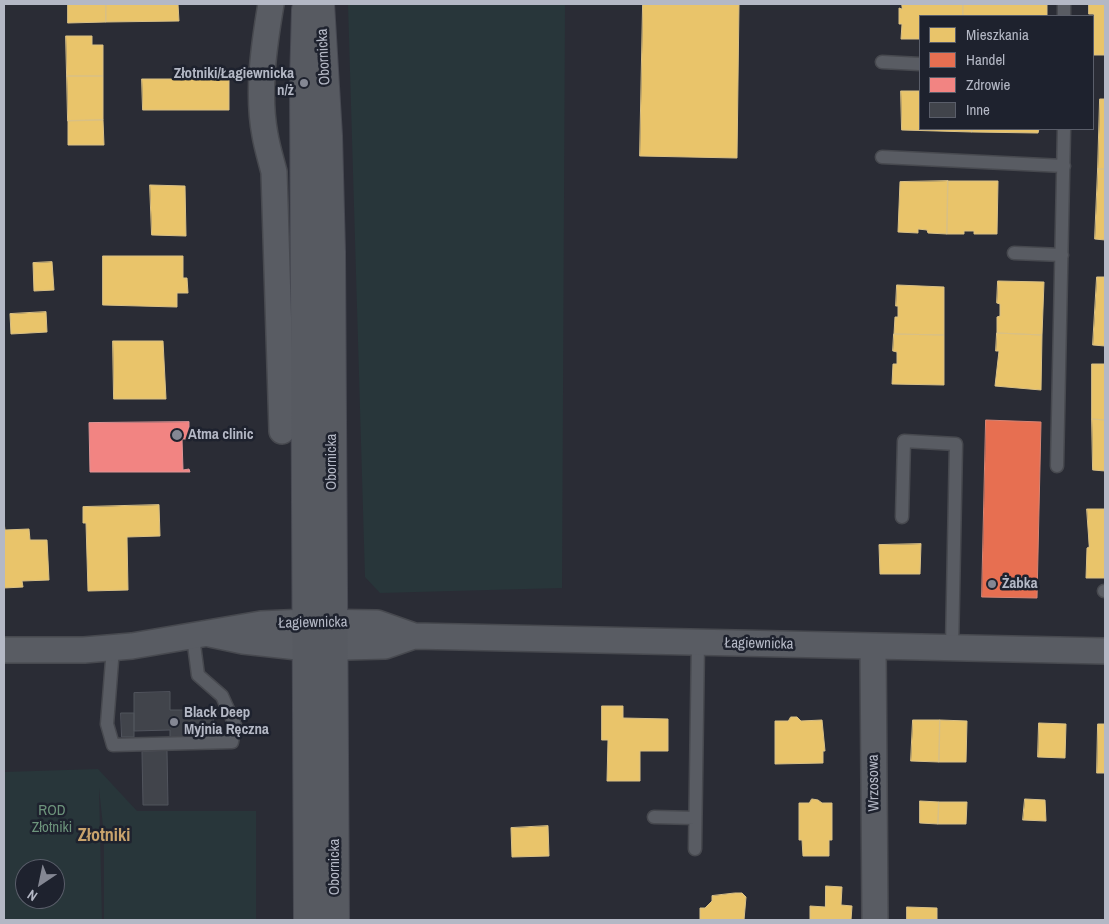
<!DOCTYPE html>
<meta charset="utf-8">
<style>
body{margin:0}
#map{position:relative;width:1109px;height:924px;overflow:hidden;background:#2a2c35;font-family:"Archivo Narrow",sans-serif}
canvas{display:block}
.frame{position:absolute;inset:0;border:5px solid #b4b8c5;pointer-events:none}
.legend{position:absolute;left:919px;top:15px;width:175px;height:115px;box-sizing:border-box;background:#1e222e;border:1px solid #5a5e6a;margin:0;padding:6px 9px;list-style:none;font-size:15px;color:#b4b8c5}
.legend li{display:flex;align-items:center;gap:10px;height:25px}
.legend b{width:25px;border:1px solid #5a5e6a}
.north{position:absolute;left:15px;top:859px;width:50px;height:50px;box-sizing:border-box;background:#1e222e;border:1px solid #5a5e6a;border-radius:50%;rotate:214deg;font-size:14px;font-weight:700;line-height:20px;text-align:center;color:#b4b8c5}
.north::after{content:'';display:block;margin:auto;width:18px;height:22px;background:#848793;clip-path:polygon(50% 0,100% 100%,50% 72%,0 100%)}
</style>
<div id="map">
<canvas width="1109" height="924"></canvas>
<div class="frame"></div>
<ul class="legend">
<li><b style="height:14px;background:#e9c46a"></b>Mieszkania</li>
<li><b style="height:14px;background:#e76f51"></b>Handel</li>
<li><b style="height:14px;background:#f28482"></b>Zdrowie</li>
<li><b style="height:14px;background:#41444b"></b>Inne</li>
</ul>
<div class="north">N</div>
</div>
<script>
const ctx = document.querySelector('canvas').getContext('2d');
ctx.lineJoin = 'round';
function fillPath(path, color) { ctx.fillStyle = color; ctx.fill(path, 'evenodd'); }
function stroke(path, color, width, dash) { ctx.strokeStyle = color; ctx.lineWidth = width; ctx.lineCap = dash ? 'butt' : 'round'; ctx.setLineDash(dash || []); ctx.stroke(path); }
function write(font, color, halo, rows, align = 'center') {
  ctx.font = font + ' "Archivo Narrow",sans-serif'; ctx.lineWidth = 5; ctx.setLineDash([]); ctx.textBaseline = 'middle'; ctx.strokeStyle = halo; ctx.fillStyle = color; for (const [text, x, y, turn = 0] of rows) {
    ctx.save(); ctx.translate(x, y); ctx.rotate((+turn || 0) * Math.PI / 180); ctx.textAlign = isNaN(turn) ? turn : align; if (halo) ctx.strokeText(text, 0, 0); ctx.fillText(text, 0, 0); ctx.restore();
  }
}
const green = new Path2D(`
 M348,4H565L562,588L380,593L365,577Z
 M98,769L137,811H256V920H104V836L99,788L102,920H4V772ZM25,869H55V899H25Z`);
const homes = new Path2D(`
 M68,4H106V22L68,23Z
 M106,4H178L179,21L106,22Z
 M643,4H739L737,158L640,156Z
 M902,4H963V16H920V39H901L902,24H899V8L902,9Z
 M963,4H1047V16H963Z
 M1089,4H1105V55H1093L1094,14H1089Z
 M66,36H92V45H103V76H67Z
 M67,76H103V120L68,121Z
 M142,79H229V110H143Z
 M901,91H920V129H972V132L902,130Z
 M1100,99H1105V169H1098Z
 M103,120L104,145H68V121Z
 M972,129H1039L1038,133L972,132Z
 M1098,169H1105V240L1095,239Z
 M948,181L947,234L928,233L927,230L918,229V233L898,232L900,182Z
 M948,181H998L997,234H974V231H964V234H947Z
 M150,185L185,186L186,236L152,235Z
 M103,256H183V278H187L188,293H177V307L103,305Z
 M52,262L54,290L34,291L33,263Z
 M1097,277H1105V346L1093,345Z
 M998,281L1044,282L1042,335L997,333V317L1000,316V304L997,303Z
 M897,285L944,287V335L894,334L895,317H898V306H896Z
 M46,312L47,332L11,334L10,314Z
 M997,333L1042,335L1041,390L995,386L999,351H996Z
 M894,334L944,335V385L892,384L893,364H897V352L893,351Z
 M113,341H163L166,399H114Z
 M1092,364H1105V420L1092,419Z
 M1092,419L1105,420V471L1093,470Z
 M159,505L160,536L127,537L128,590L88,591L86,523H83V507Z
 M1087,509H1105V578H1086L1087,548L1089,547Z
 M4,522L5,530L29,529L30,540H47L49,580L22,581L23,587L4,588Z
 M921,544L920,574H880L879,545Z
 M602,706H623V718L668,719V751H640V781H607L608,740H602Z
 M791,717H797L801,721L822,720L825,751H823V763L775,764V721H788Z
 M913,720H940L939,762L911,761Z
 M940,720L967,721L966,762H939Z
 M1039,723L1066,724L1065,758L1038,757Z
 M1098,724H1105V773H1097Z
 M812,799L818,800L822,803H832V840H829V856H803L802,840H799V803H809Z
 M1025,799L1045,800L1046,821L1023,820Z
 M920,801L939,802L938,824L920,823Z
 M939,802H967L966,824H938Z
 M548,826L549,856L512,857L511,828Z
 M826,886L842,887L841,905L852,906L851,920H810V906L825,907Z
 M735,893H742L746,897L744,920H700V908H705L712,901V896Z
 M907,907L937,908V920H907Z`);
const shops = new Path2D(`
 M986,420L1041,422L1037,598L982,597Z`);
const health = new Path2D(`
 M189,422V439H182L183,470L189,469L190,472H90L89,423Z`);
const building = new Path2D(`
 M170,692V710H213L214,735L170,737V730L134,731V693Z
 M121,713H134V737H122Z
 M167,751L168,805H143L142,752Z`);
const lane = new Path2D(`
 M1064,4V16
 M882,62L920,64
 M882,157L1064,166
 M1014,253L1062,255
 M1057,466L1064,129
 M902,517L904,441L956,444L952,648
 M1104,591H1105
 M113,648L107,724L113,745L232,742L235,725L222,696L198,675L193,637
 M654,817L695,818
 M695,849L698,642`);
const street = new Path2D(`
 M271,4C264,45 257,93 265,135C267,147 271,160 274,172L282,431
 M210,634L243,641L307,648L385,646L414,636L1105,651
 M873,646L875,920
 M4,650H84L132,646L261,624L307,622L377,623L414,636`);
const secondary = new Path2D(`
 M320,4L328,136L331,252L335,920
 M306,10L304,83L308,920`);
const markers = [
 [304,83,5,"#848793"],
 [177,435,6,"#848793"],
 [992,584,5,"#848793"],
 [174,722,5,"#848793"]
];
const streetNames = [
 ["Obornicka",324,57,-93],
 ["Obornicka",332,462,-90],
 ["Łagiewnicka",313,623,-1],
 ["Łagiewnicka",759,644,1],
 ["Wrzosowa",874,783,-91],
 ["Obornicka",335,867,-90]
];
const poiNames = [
 ["Złotniki/Łagiewnicka",294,74,"right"],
 ["n/ż",294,91,"right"],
 ["Atma clinic",188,435],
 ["Żabka",1002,584],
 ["Black Deep",184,713],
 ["Myjnia Ręczna",184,730]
];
const parkNames = [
 ["ROD",52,811],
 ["Złotniki",52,828]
];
const quarterNames = [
 ["Złotniki",104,836]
];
fillPath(green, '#28363a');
fillPath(homes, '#e9c46a');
stroke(homes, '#d9c085', 1);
fillPath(shops, '#e76f51');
stroke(shops, '#d88574', 1);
fillPath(health, '#f28482');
stroke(health, '#df9496', 1);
fillPath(building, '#41444b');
stroke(building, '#51545d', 1);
stroke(lane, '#47494f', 15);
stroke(street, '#47494f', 28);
stroke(secondary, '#474952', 30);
stroke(lane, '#595c63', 12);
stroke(street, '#595c63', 25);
stroke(secondary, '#575a61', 28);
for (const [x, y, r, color] of markers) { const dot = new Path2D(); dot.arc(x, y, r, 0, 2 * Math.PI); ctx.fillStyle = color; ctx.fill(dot); stroke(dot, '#1e222e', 2); }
write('15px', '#b4b8c5', '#1e222e', streetNames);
write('bold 15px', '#b4b8c5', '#1e222e', poiNames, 'left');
write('15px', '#6d947c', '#1e222e', parkNames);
write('bold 18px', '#c9a36c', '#1e222e', quarterNames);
</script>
